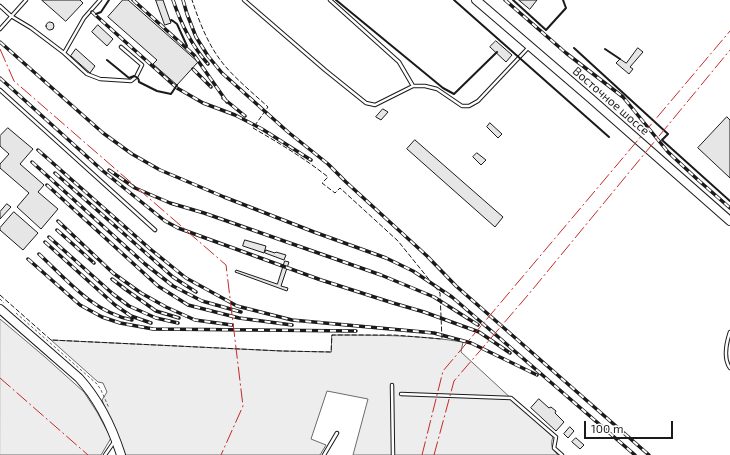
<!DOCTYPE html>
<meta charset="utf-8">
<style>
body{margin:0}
#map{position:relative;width:730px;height:455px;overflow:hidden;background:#fff;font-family:"Exo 2",sans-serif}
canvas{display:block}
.scale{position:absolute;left:584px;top:421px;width:89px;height:18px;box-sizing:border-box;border:2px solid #1a1a1a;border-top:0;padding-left:5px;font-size:12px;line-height:14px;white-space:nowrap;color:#1a1a1a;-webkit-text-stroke:3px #fff;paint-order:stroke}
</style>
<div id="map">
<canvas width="730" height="455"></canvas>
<div class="scale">100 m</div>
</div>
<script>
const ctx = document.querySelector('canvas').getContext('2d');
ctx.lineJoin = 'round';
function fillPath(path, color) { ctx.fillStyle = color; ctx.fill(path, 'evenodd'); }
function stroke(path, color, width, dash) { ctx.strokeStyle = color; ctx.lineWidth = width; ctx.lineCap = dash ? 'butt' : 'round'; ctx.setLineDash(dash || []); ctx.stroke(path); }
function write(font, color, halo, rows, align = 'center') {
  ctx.font = font + ' "Exo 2",sans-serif'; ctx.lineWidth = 3; ctx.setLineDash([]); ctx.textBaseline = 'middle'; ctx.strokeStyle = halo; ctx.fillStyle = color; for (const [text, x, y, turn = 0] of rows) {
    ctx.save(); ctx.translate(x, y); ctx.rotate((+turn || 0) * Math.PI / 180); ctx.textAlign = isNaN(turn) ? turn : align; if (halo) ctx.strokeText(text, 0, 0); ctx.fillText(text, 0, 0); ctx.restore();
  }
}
const green = new Path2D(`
 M0,319L45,357L84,392L97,412L111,438L101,455H0Z
 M332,335C376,335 420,335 463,342L461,352L553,437C550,445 552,449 558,455H353L368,399L327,391L311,439L326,445L320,455H124L102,400L107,392L103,383L98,382L51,340L282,351L331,352Z`);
const building = new Path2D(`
 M42,0H80L83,3L66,21Z
 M123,0H128L198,62L177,85L153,64L157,60L108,17Z
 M156,0H163L171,23L165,25Z
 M519,0H537L530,9Z
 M46 26a4 4 0 1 1 8 0a4 4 0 1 1-8 0Z
 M98,25L113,39L107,46L92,32Z
 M496,41L512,55L506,62L490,47Z
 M638,48L643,52L630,67L633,69L629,74L616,63L620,59L626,63Z
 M76,49L95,66L90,73L71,56Z
 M383,109L388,112L381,120L376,117Z
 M727,117L730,120V178L698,148Z
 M490,123L502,134L498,138L487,127Z
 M8,128L33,149L20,164L44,185L38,192L58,209L41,229L17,207L29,193L0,168V164L9,154L0,146V136Z
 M415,140L503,217L495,227L407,149Z
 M477,153L486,160L481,165L473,157Z
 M7,204L11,207L0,219V212Z
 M14,212L38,233L23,250L0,230V228Z
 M245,240L266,246L264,253L243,246Z
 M266,250L275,253L276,252L286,255L284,260L265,253Z
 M285,261L289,262L281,286L288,288L287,291L235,272L236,270L277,284Z
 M539,399L549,408L551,407L556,411L555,413L564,422L556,431L531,408Z
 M570,427L574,431L568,438L564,434Z
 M576,438L584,445L580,449L572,442Z`);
const path = new Path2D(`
 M0,299L4,303
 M16,313L97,384L101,390L109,408`);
const service = new Path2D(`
 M244,0L325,70L366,103L375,105L413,86H425L437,89L462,106H469L478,101L529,47
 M330,0L399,62L413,86
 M0,6L11,16L31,28L64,53L87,74L100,79L131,81L136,77L142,65L121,47
 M0,29L26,0
 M64,53L84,18L100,0
 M0,90L155,230
 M730,332C726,344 723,358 730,368
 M392,385L393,455
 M401,394L511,398L556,437L554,448L562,455
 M105,455L114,442
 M324,455L337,433`);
const secondary = new Path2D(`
 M0,309L79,378C99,400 112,427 121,455`);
const primary = new Path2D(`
 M476,0L589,97L730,221`);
const rail = new Path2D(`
 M133,0L194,55L227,102
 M173,0C181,24 191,45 208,64
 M183,0L187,14L196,37L208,56L222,73L288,132L328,164L346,182L427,256L456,286L649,455
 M505,0L566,53L623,97L668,152L697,179L730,208
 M92,12L177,88L203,103L235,115L262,129L311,160
 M0,42L103,133L132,154L160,170L224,197L314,232L386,258L413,271L452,297L635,455
 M193,69L211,87
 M0,78L103,171L165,221L178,228L321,280L393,303L424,312L479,332L510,353
 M223,98L245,116
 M38,150L149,248L186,278L237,306L292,320L434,333L471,343L537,375
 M32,162L145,264L173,286L202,301L241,312
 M109,170L135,188L170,203L204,213L381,275L434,297L478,325
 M55,173L173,277L196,292
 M47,185L158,286L188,305L239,318L292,325
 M58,221L113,273L141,293L166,307L195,320L232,325
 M57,230L94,263
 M49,237L113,294L129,306L156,318L178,323
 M45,242L115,305L131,316L151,323
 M39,254C67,280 93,312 132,320
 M28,259L80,305L102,317L120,323L153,329L356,331
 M112,279L125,289L156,311L179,318`);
const fence = new Path2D(`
 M0,295L51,340L282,351L331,352L332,335H394L442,339L440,293L398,241L340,188L335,193L322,183L328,177C304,158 279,143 253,128L268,107C254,94 238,81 225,66C209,47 200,24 192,0`);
const wall = new Path2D(`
 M336,0L443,88L454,94L497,52
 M454,0L609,137
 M513,0L546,30L566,8L563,0
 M96,14L101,12L109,0
 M171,20L173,21L177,24L187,46
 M574,48L668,134L662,140L730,201
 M605,49L620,59
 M107,60L129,78L134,76C137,77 139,78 139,82L157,91L171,94L177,85`);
const power = new Path2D(`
 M0,49L14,81L226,265L243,406L221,455
 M0,378L88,455
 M422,455L443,371L730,31
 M434,455L454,381L528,295L730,50`);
const streetNames = [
 ["Восточное шоссе",611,101,41]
];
fillPath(green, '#ededed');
stroke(green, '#6a6a6a', 1);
fillPath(building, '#e6e6e6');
stroke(building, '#1a1a1a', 1);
stroke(service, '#1a1a1a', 4.5);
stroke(secondary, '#1a1a1a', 10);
stroke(primary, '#1a1a1a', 10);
stroke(path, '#5f5f5f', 1, [3, 2]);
stroke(service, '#fff', 2.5);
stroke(secondary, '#fff', 8);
stroke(primary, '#fff', 8);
stroke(rail, '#1a1a1a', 3.5);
stroke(rail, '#fff', 2, [6]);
stroke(fence, '#1a1a1a', 1, [5, 2]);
stroke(wall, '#1a1a1a', 2);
stroke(power, '#c62828', 1, [14, 3, 2, 3]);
write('12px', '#1a1a1a', '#fff', streetNames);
</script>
